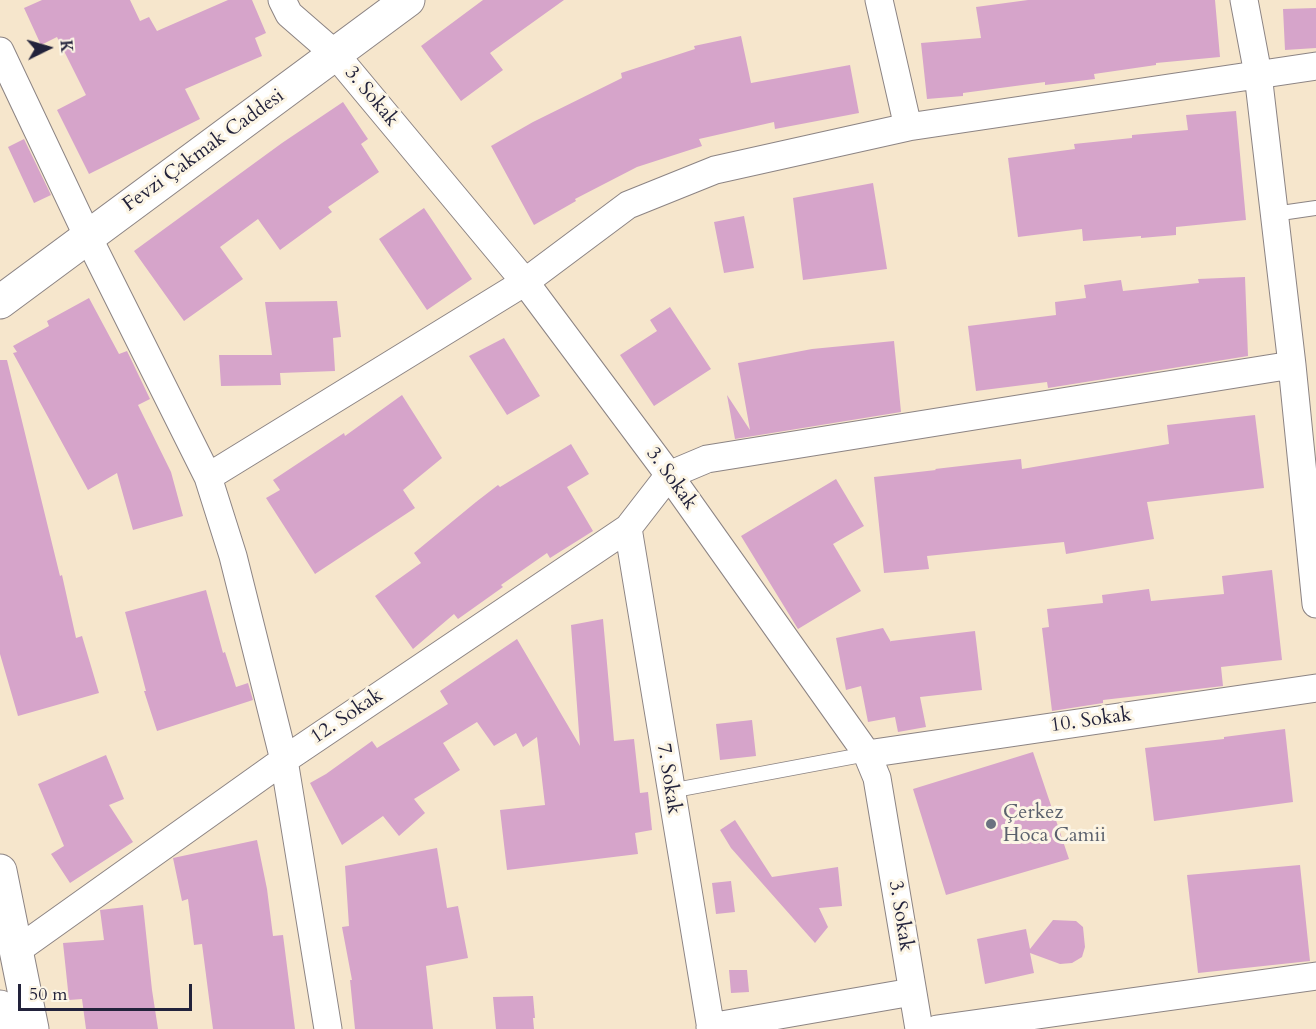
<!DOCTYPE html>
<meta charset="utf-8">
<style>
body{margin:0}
#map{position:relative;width:1316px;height:1029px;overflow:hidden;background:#f6e6cc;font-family:Cardo,serif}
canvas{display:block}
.north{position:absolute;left:18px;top:18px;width:60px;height:60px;-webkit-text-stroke:4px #fcf5e5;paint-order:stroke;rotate:85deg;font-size:16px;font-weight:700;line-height:24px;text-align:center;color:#22223b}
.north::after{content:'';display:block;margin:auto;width:21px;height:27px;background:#22223b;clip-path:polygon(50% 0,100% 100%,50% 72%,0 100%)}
.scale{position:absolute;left:18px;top:984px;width:174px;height:27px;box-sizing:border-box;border:3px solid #22223b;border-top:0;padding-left:8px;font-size:18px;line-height:21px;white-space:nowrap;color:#22223b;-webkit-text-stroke:4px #fcf5e5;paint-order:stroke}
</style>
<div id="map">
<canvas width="1316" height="1029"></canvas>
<div class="north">K</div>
<div class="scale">50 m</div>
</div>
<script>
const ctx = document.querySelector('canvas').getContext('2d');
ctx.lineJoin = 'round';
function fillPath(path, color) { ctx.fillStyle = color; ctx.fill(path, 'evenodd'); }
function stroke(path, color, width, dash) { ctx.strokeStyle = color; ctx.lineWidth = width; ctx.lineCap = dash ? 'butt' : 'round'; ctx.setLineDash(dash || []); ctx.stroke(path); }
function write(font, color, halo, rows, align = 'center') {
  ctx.font = font + ' Cardo,serif'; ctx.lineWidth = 6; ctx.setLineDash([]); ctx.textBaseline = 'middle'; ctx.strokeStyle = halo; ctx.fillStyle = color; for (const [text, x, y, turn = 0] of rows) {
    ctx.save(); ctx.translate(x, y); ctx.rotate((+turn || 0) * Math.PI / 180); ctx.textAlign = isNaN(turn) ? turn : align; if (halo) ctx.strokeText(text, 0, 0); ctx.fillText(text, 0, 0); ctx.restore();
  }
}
const building = new Path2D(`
 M42,0H130L140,21L149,17L157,31L228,0H252L266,33L255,38L262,56L185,89L200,119L89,174L57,110L86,95L57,37L41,45L24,8Z
 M483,0H564L490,53L503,70L461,101L421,46Z
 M1028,0H1215L1220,57L1156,63V65L1094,74L1095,79L1045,85V82L963,93V96L927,99L921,43L981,38L976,7Z
 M1316,8V48L1285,50L1283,9Z
 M741,36L751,83L850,65L859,113L775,129L774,122L699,139L702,146L637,167L575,199L576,201L534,225L491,146L533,122L622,78L621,73L695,49L694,46Z
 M343,102L368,139L361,144L379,172L328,207L332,212L280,250L258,219L220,247L243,279L184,321L134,251L282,143Z
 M1236,111L1246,220L1176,227V235L1141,238V236L1083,241L1082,229L1018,237L1008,158L1075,149L1074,144L1132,138V135L1188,130L1186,115Z
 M24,139L51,195L34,203L8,147Z
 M873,183L887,269L803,280L793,198Z
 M424,208L472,279L427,310L379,239Z
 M744,216L754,268L724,273L714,222Z
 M1245,277L1248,356L1048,388L1047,382L976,391L968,326L1056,315L1055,302L1086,298L1084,285L1121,280L1123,291L1199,283L1198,279Z
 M89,298L119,354L127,351L150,399L138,405L171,472L183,516L133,530L117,473L88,490L13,353L17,352L13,346L49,326L47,321Z
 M337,301L341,337L333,338L335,371L280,373L281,385L221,386L219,355H272L265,302Z
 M670,307L711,369L654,406L620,355L657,331L650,320Z
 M504,338L540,396L507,415L469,356Z
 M894,341L901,412L735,439L727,395L750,430L738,363L812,349Z
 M0,360H7L60,576L62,575L76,638L82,636L99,693L18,716L0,654Z
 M402,395L442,458L403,490L415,508L315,574L266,498L280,490L273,480L344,433L345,436Z
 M1255,415L1264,488L1147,502L1154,539L1066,554L1064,542L927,556L929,569L884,573L874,477L936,470L935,469L1021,459L1022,469L1169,444L1167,425Z
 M571,444L589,474L567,487L593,531L550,558L547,553L501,585L503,587L458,619L454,614L413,649L375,596L421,563L414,553L476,502L498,485L500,487Z
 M836,479L864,526L833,544L861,591L798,629L741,536Z
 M1272,570L1282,660L1221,667L1223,686L1103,700V703L1052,711L1042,628L1049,627L1047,609L1103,603L1102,595L1149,589L1151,601L1224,594L1222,576Z
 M206,590L223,653L225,652L236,687L248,683L253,700L157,731L144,691H146L125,612Z
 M603,619L614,741L634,739L640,793L648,792L652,830L635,833L638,854L507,870L500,810L545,805L537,737L523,747L516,733L494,746L477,722L443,743L460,770L414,799L425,813L399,836L383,816L342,845L310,783L326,774L372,741L377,748L448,704L440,691L517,639L580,746L571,625Z
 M883,628L891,642V641L975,631L982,690L920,697L926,727L898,732L895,717L868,722L861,686L846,690L836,638Z
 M752,720L756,756L720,760L716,724Z
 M1285,729L1293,802L1154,821L1145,748L1224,739V737Z
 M1033,752L1069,859L946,895L913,789Z
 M106,755L124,799L109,805L133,842L70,883L51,854L64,846L38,784Z
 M735,820L772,877L838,867L842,906L819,908L828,927L815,943L731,848L720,830Z
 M257,840L267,889L273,936L283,935L295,1029H213L202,944L194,945L188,899L182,901L173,858Z
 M437,848L447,908L458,906L468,958L426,966L433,1029H355L350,980H352L342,927L349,926L345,866Z
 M1300,865L1310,961L1198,973L1187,875Z
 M731,881L735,912L716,914L712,883Z
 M143,905L152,990L158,1029H86L82,999L69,1000L63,943L104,940L100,910Z
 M1053,920L1076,921L1083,927L1085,947L1082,957L1072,963L1060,964L1030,953L1034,973L985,984L977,939L1026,929L1030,949Z
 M729,970H747L749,992L731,993Z
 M533,996L535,1018H533L534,1029H496L493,997Z`);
const service = new Path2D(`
 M1274,214L1316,208
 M670,791L867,754`);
const minor = new Path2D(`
 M282,0L289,14L335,54L525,282L669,475L867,754L877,778L919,1029
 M879,0L908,127
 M1244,0L1258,74L1292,365L1316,604
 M0,51L88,237L208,477L233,556L284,760L328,1029
 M208,477L525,282L628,205L715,170L908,127L1316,66
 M628,528L711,1029
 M867,754L1316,688
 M16,951L284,760L628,528L669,475L707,459L1292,365
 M710,1027L912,992
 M937,1029L1316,976`);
const tertiary = new Path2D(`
 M0,302L408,0
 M0,871L32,1029
 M0,1007L4,1029`);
const markers = [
 [991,824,6,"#6b7280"]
];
const streetNames = [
 ["3. Sokak",371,97,50],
 ["Fevzi Çakmak Caddesi",204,151,-36],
 ["3. Sokak",671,479,54],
 ["12. Sokak",347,717,-34],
 ["10. Sokak",1091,721,-8],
 ["7. Sokak",668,779,81],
 ["3. Sokak",900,916,81]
];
const worshipNames = [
 ["Çerkez",1003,813],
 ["Hoca Camii",1003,836]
];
fillPath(building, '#d6a4ca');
stroke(service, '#8c8484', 16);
stroke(minor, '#8c8484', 29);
stroke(tertiary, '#8c8484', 35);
stroke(service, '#fff', 14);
stroke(minor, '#fff', 27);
stroke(tertiary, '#fff', 33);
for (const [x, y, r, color] of markers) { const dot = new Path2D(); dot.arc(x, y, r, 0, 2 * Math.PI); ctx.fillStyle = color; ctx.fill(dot); stroke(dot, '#fcf5e5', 2); }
write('20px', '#22223b', '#fcf5e5', streetNames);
write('20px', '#5b616d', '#fcf5e5', worshipNames, 'left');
</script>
